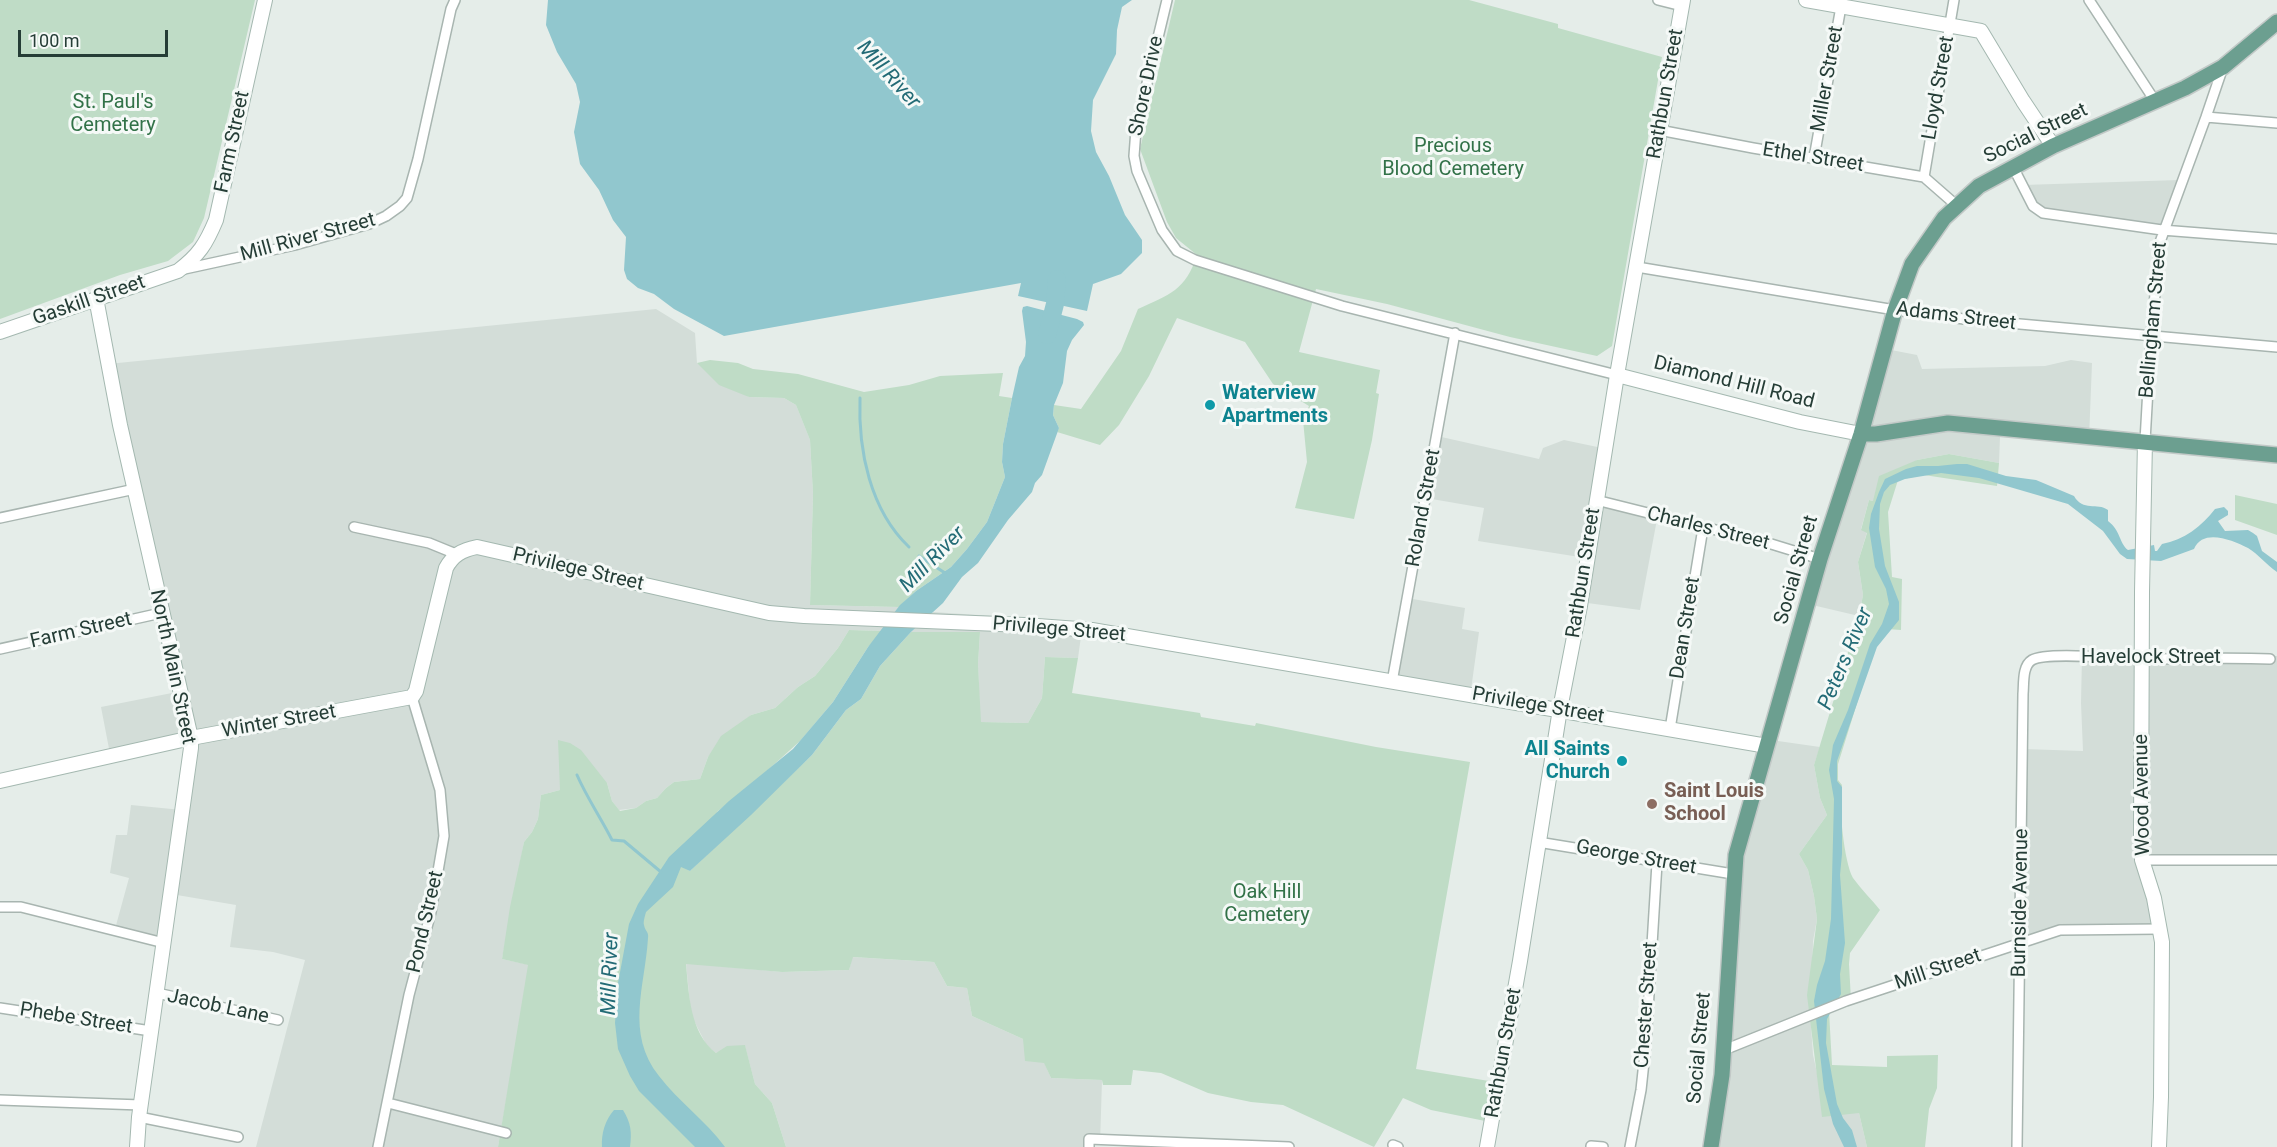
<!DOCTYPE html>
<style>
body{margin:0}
#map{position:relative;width:2277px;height:1147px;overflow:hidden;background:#e5ede9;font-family:Roboto,sans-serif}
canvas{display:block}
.scale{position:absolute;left:18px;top:30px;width:150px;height:27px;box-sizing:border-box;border:3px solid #253d36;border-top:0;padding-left:8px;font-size:18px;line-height:21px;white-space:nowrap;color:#253d36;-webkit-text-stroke:4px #f5f9f7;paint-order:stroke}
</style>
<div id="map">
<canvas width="2277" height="1147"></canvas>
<div class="scale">100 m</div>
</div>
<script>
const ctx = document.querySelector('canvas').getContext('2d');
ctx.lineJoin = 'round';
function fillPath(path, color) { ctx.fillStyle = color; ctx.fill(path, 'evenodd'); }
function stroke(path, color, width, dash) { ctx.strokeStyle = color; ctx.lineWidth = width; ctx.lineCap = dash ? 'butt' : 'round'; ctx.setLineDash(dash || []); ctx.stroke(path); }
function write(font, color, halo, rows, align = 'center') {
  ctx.font = font + ' Roboto,sans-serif'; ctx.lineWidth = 6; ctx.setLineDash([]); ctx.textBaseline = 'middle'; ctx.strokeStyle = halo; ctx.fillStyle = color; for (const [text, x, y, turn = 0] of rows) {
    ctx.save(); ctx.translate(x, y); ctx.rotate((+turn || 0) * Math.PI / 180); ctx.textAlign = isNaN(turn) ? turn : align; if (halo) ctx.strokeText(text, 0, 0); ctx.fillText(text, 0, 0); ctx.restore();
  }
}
const built = new Path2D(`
 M2179,180L2163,226L2045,217L2023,185Z
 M656,309L695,333L697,363L749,397L784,398L796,405L810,440L813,494L810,605L899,607L883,631L849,630L838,648L815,676L798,687L775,708L751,715L708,757L700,779L674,782L666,788L657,798L646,801L636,808L619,810L612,801L607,783L560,790L541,795L538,819L532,832L524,842L502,959L530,965L498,1147H256L305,960L273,952L230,947L236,905L171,894L166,942L115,929L129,878L110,873L116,835H127L131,805L182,810L193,742L111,759L101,707L177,692L108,364Z
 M1886,349L1917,355L1922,369L2045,366L2071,360L2092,363L2089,439L1972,428L1863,436Z
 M1949,430L2000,437L1999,463L1949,454L1917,460L1873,501L1869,500L1861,529L1867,532L1858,562L1863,595L1859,616L1808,604L1859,442Z
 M1437,436L1539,459L1543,448L1564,440L1607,449L1597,498L1658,514L1640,610L1580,602L1586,558L1478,541L1484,508L1426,498Z
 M1407,598L1465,608L1462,629L1479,632L1470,697L1391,683Z
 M933,612L1083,622L1078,658L1045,657L1042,698L1028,723L980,722L978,664L980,632H911Z
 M2246,655L2277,656V859L2144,858L2160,925L2064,929L2022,940L2023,749L2083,751L2081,703L2082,656Z
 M1771,740L1820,747L1814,765L1820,798L1827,815L1799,854L1808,870L1814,896L1817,919L1813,941L1811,1026L1813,1055L1817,1073L1859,1113L1867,1147H1711L1733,876Z
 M852,957L934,962L947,986L967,988L972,1016L1023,1039L1044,1062L1051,1078L1102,1080L1100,1144L1088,1143V1147H786L772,1103L755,1084L745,1046L716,1053L707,1046L691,1015L686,963L782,972L849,970Z`);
const green = new Path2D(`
 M0,0H255L204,218L193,242L168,261L120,275L0,319Z
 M1175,0H1469L1558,24V28L1662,57L1612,346L1597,356L1510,337L1387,304L1316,289L1299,352L1380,370L1376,393L1379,394L1372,440L1354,519L1295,508L1307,462L1303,420L1309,406L1273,384L1245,342L1177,318L1149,376L1119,425L1100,445L1057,432L1059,428L1053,415L1054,405L1081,409L1121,351L1138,309C1169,295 1186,290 1197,255L1176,238L1167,222L1140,149Z
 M710,360L738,363L753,369L798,374L864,392L909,385L940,376L1003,373L999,396L1012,398L1003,444L1002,462L1005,477L987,522L967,549L951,567L916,591L899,607L810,605L813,494L810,440L796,405L784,398L749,397L719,385L697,363Z
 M1949,454L1999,463L1997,486L1924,475L1898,480L1888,512L1892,577L1902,579L1901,630L1887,629L1875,646L1838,764V780L1842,785C1838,803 1844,862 1853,878C1861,889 1872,900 1880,910L1850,953L1849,964L1851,1000L1829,1011L1832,1065L1887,1067V1056L1938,1055L1937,1088L1929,1109L1925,1147H1867L1859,1113L1822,1117L1807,995L1817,919L1814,896L1808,870L1799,854L1827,815L1820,798L1814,765L1859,616L1863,595L1858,562L1867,533L1861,530L1869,500L1873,501L1879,476L1917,460Z
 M2235,495L2277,504V535L2235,520Z
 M849,630L883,631L868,647L833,702L800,741L748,788L718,811L681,866L690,871L812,755L846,710L861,699L880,666L911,632H980L978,664L981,722L1028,723L1042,698L1045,657L1078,658L1072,693L1200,713L1201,717L1255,726L1256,723L1376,747L1470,762L1416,1069L1495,1082L1490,1122L1431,1110L1403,1098L1374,1147L1283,1105L1251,1102L1208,1093L1161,1073L1133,1070L1131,1085H1103L1102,1080L1051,1078L1044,1063L1025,1061L1023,1039L972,1016L967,988L947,986L934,962L853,957L849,970L782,972L686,964C689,995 690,1033 716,1053L727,1046L745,1045L755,1084L772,1103L786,1147H498L528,965L502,959L510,907L524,842L532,832L538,819L541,795L560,790L558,740L570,743L581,750L607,783L612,801L620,811L636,808L646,801L657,798L666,788L674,782L700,779L708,757L721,736L751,715L775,708L798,687L815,676L838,648Z`);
const water = new Path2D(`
 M548,0H1132L1122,7L1117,30L1116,54L1093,100L1091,131L1096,152L1109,176L1125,215L1142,240V253L1121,274L1093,284L1087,311L1018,296L1021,283L724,336L674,309L654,294L638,288L627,279L624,270L626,237L613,220L599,190L580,164L574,132L580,102L576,84L557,52L546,25Z
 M1027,306L1077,319L1083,322L1084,325L1072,340L1067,351L1063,383L1054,405L1053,415L1059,428L1042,475L1035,483L1032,492L1008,520L978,563L962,577L943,603L911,632L880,666L861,699L846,710L812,755L751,815L690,871L681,867L673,887L646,912C645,916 643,922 644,925C645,931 649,932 648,938C645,987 625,1033 659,1076C679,1102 706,1121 725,1147H695L639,1091L630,1076L618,1049L615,1023L618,983L629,924L638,904L669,857L729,801L793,749L833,702L868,647L900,605L916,591L951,567L967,549L987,522L1005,477L1002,462L1003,444L1012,398L1019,367L1025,356L1026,342L1022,311L1023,307Z
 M1957,464H1967L2006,476L2036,480L2074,496C2083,512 2097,502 2108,510V521C2121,531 2119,543 2128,550L2154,545L2155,551H2157L2162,544C2184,540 2202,526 2215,509L2224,507L2228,511V515L2218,521L2225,531L2248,530L2253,533L2257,536L2262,551L2277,562V572C2267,565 2258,554 2248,548C2232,540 2203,528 2194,549L2161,561L2127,559L2120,554L2103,531L2068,504L1979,478L1941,473L1905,479L1890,485L1884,492L1880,504L1879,529L1885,566L1899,602V620L1877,647L1837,761V781L1842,787V854L1840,875L1845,943L1840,974L1841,994L1827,1019L1826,1043L1837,1104L1843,1118L1852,1130L1857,1147H1844L1833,1124L1824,1089L1814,1001L1817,985L1825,961L1831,919L1834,799L1829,770L1831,759L1833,745L1848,710L1870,644L1882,624L1889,604L1886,589L1875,567L1869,528L1871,514L1879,492L1885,479L1906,469L1917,466H1938Z
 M614,1110H623C631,1123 632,1132 630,1147H602C601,1134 605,1120 614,1110Z`);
const stream = new Path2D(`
 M860,398C858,450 870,510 909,547
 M919,556L945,573
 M577,775C587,798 601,818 612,840L624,841L661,872`);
const river = new Path2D(`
 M1047,335L1055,304L1057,279`);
const street = new Path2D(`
 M1167,0L1136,129L1134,156L1137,171L1162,230L1177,251L1195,260L1342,306L1617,375
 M1658,0L1682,6
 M2089,0L2155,101
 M2206,117L2277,123
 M1659,130L1753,148L1924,177L1956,205
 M1814,158L1842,1
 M2013,167L2033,206L2043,213L2162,230L2277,239
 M1924,177L1954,0
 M1637,267L1895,310L1964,319L2277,347
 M180,270L295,245L369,224L386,216L400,206L407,198L418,159L451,9L455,0
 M2145,441L2151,336L2160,242L2206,117L2223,67
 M1596,500L1768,543L1820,559
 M0,518L135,489
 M354,527L429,543L456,554
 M0,649L161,613
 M1392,682L1455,333
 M1670,729L1703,528
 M1538,842L1733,874
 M2142,860H2277
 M0,907H21L164,943
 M157,993L278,1020
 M0,1008L151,1031
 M1724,1050L1846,1001L2060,930L2160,929
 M0,1100L141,1105
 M388,1103L506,1133
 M139,1117L238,1137
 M1393,1145L1398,1147
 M1591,1146L1603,1147
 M378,1147L409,995L431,912L444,836L440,790L412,697
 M1089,1147V1139L1289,1147
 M1630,1147L1641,1090L1646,1043L1657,863
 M2017,1147L2023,694C2024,684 2022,666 2032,660C2047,651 2121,659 2142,659C2185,659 2228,657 2270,659`);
const secondary = new Path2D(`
 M1806,0L1981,31L2023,101L2053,146
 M96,298L120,425L191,738V748L139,1117L137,1147
 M0,332L178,271C199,255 206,244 216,220L265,0
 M1617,375L1800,422L1861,434
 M2145,441L2142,592L2141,836L2142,860L2154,898L2162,942L2161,1097L2159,1147
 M0,781L191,738L412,697L416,691L446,568C453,555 462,550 477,547L769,613L804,616L1024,625L1092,630L1767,746
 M1487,1147L1520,961L1560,709L1580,606L1617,375L1683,0`);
const primary = new Path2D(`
 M1861,434H1876L1948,423L2277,455
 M1711,1147L1722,1075L1736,855L1820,559L1861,434L1895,310L1912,264L1944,218L1979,186L2053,146L2185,88L2223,67L2277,22`);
const markers = [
 [1210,405,6,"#0f9aa8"],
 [1622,761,6,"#0f9aa8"],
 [1652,804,6,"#8d6e63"]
];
const streetNames = [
 ["Miller Street",1828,79,-80],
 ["Shore Drive",1147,86,-78],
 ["Lloyd Street",1939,88,-80],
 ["Rathbun Street",1666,94,-80],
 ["Social Street",2036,134,-26],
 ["Farm Street",233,142,-78],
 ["Ethel Street",1813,158,9],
 ["Mill River Street",308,238,-15],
 ["Gaskill Street",89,301,-19],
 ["Adams Street",1956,317,7],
 ["Bellingham Street",2154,320,-85],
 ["Diamond Hill Road",1734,383,14],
 ["Roland Street",1424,508,-80],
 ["Charles Street",1708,529,14],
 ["Privilege Street",578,570,13],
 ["Social Street",1797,570,-74],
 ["Rathbun Street",1584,573,-81],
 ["Dean Street",1686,628,-81],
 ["Privilege Street",1059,630,5],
 ["Farm Street",81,631,-13],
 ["Havelock Street",2151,658],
 ["North Main Street",172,667,78],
 ["Privilege Street",1538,706,10],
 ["Winter Street",279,722,-10],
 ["Wood Avenue",2143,795,-91],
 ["George Street",1636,858,10],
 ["Burnside Avenue",2021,903,-89],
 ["Pond Street",426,922,-77],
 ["Mill Street",1938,970,-19],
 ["Chester Street",1647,1005,-86],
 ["Jacob Lane",218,1007,12],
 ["Phebe Street",76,1019,9],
 ["Social Street",1700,1048,-85],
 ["Rathbun Street",1504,1053,-80]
];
const parkNames = [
 ["St. Paul's",113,103],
 ["Cemetery",113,126],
 ["Precious",1453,147],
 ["Blood Cemetery",1453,170],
 ["Oak Hill",1267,893],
 ["Cemetery",1267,916]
];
const cultureNames = [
 ["Waterview",1222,394],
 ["Apartments",1222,417],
 ["All Saints",1610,750,"right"],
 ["Church",1610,773,"right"]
];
const educationNames = [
 ["Saint Louis",1664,792],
 ["School",1664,815]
];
const waterNames = [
 ["Mill River",888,75,48],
 ["Mill River",933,560,-45],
 ["Peters River",1846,659,-67],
 ["Mill River",611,974,-88]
];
fillPath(built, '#d3ddd8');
fillPath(green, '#bfdcc6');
fillPath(water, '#91c7ce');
stroke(stream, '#91c7ce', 3);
stroke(river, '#91c7ce', 18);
stroke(street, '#a8b5b0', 12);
stroke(secondary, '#a4b8b0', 16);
stroke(primary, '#c2c9c7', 18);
stroke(street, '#fff', 9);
stroke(secondary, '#fff', 14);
stroke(primary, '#6c9f90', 15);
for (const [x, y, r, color] of markers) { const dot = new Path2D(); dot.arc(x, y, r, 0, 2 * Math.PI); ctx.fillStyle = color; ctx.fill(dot); stroke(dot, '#f5f9f7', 2); }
write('20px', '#253d36', '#f5f9f7', streetNames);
write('20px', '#327248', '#f5f9f7', parkNames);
write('bold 20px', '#0d838f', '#f5f9f7', cultureNames, 'left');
write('bold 20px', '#785e54', '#f5f9f7', educationNames, 'left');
write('italic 21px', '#236b76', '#f5f9f7', waterNames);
</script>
